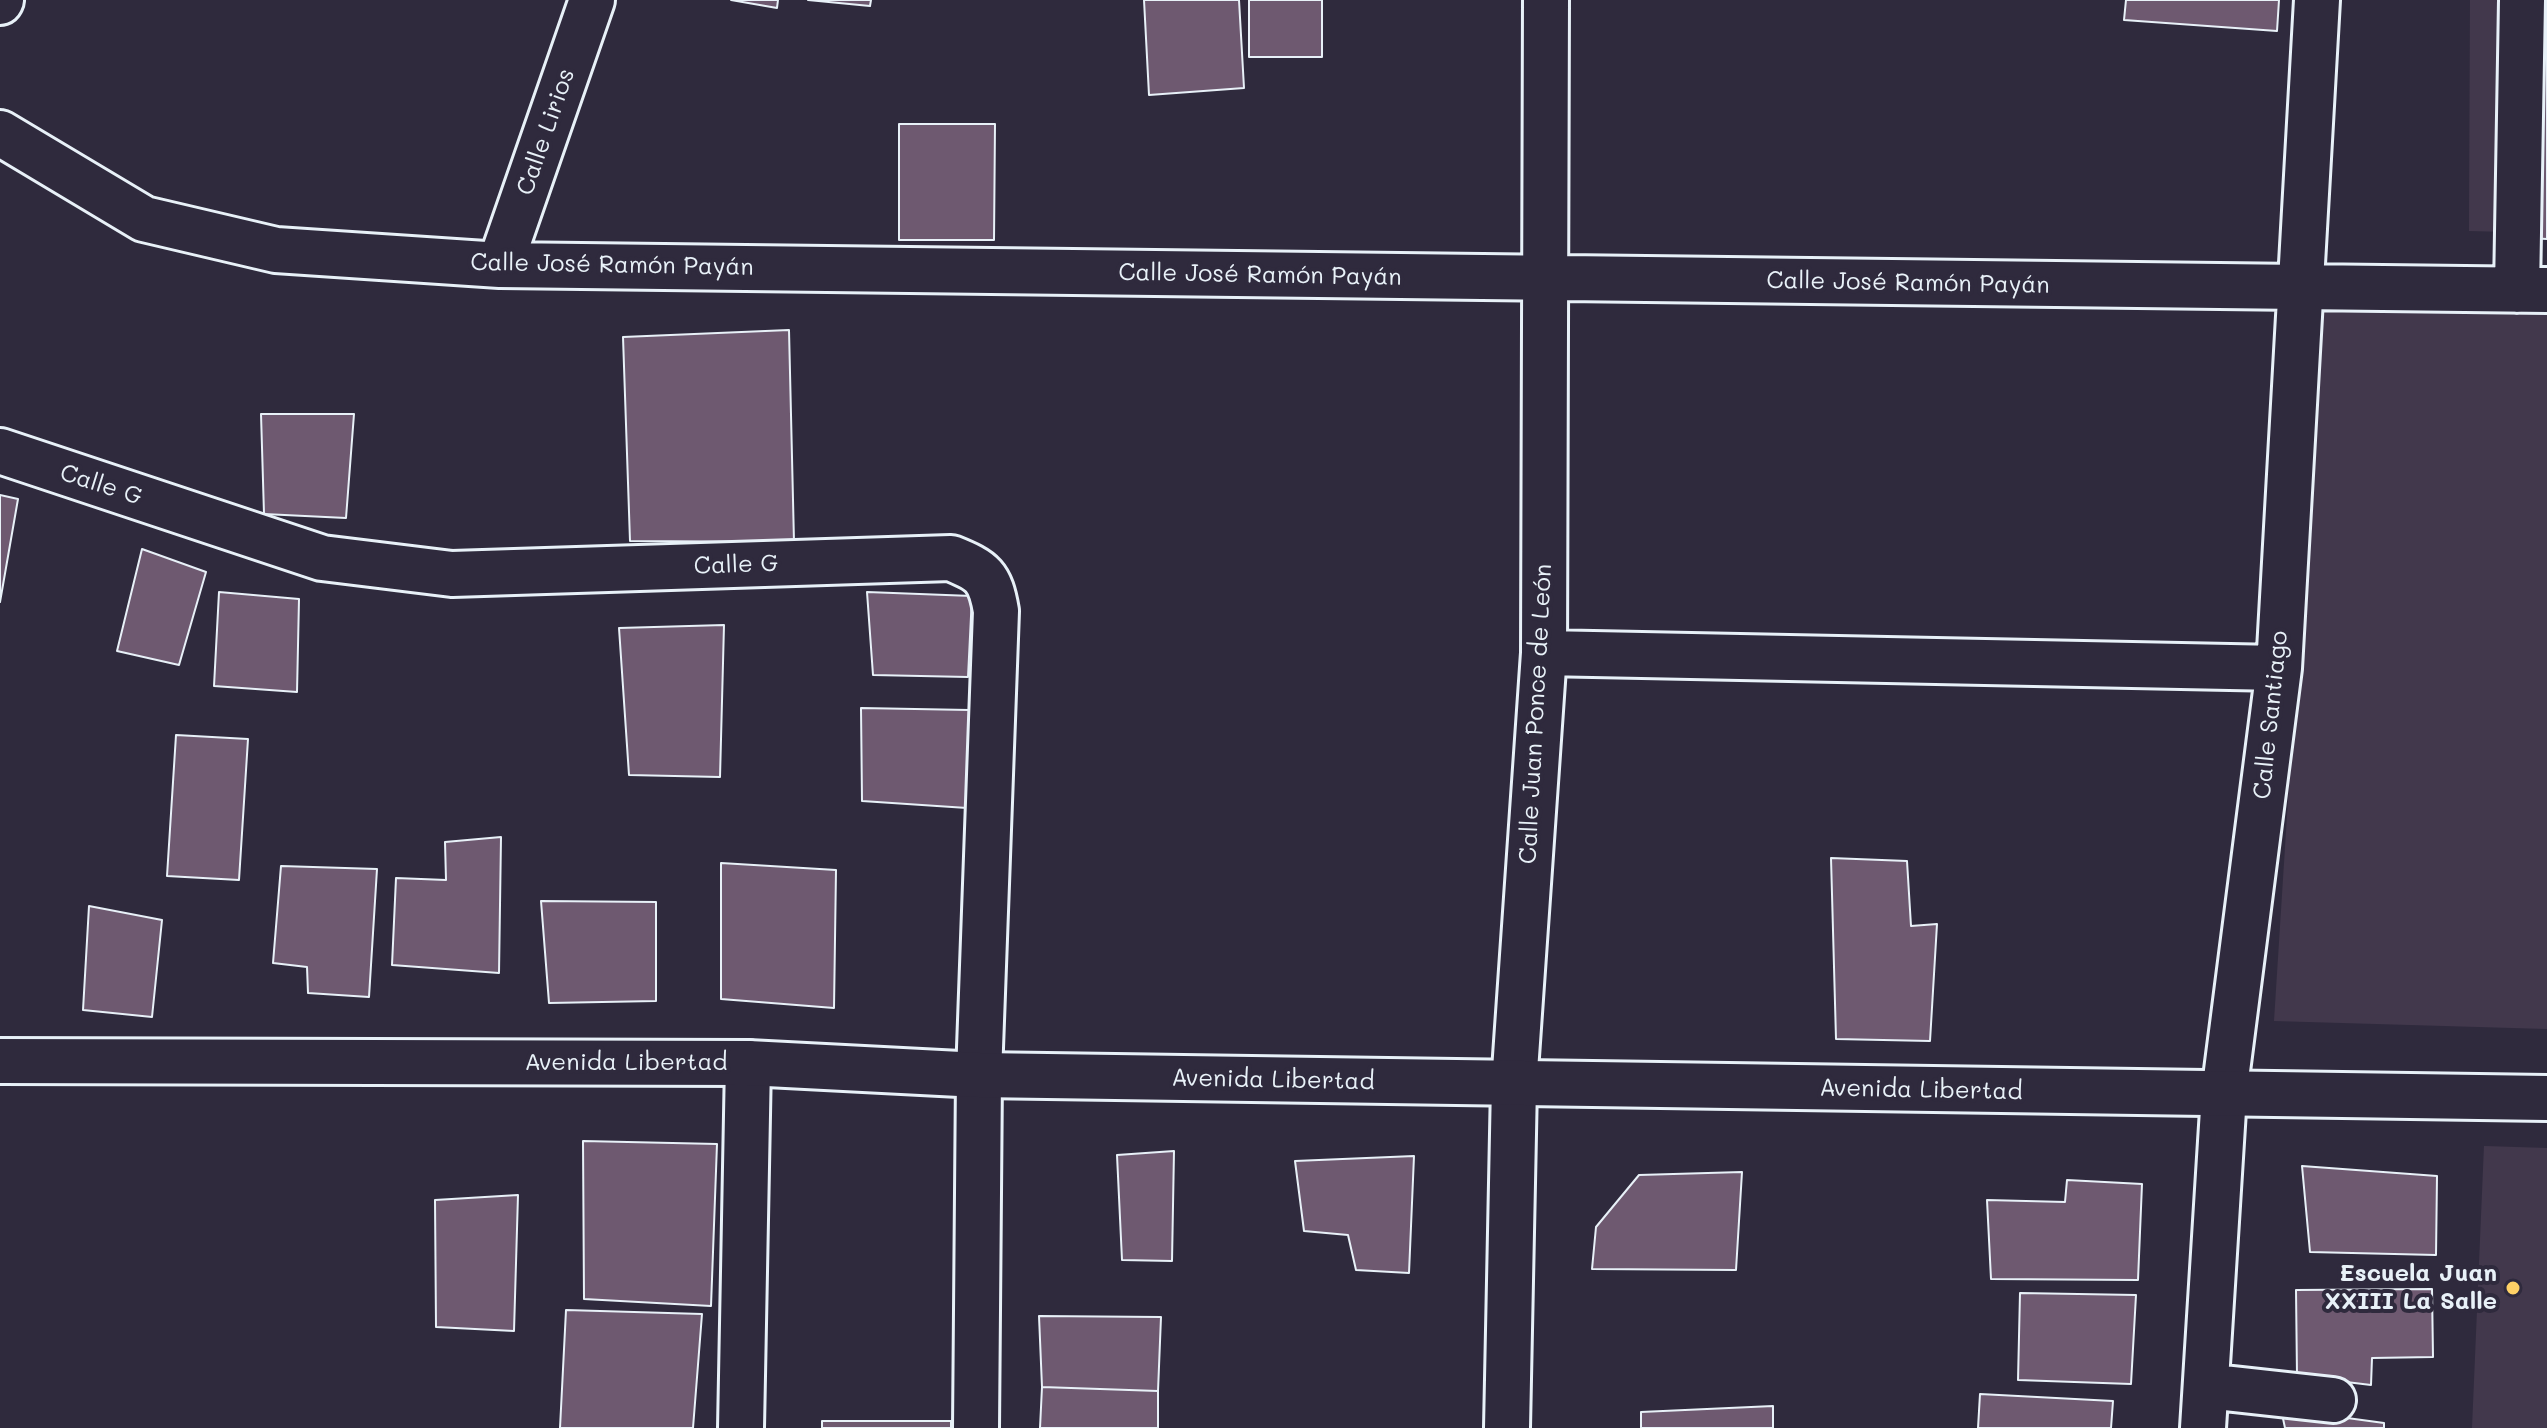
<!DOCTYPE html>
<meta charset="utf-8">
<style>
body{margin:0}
canvas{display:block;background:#2f2a3d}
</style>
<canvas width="2547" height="1428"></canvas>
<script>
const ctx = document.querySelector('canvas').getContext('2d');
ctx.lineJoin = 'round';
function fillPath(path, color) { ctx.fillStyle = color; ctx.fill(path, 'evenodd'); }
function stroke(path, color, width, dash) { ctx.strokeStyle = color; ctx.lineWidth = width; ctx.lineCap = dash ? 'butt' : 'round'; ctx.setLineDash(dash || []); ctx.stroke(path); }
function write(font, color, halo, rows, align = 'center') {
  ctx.font = font + ' Mali,sans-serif'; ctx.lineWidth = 8; ctx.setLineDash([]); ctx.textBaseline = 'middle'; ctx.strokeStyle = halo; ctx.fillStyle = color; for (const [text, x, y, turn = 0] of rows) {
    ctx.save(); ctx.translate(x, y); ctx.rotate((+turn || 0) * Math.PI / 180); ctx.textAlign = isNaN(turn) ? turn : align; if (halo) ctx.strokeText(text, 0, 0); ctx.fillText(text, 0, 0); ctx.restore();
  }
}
const built = new Path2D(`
 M2470,0H2547V233L2469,231Z
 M2319,311L2547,312V1029L2274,1021Z
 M2484,1146L2547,1148V1428H2472Z`);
const building = new Path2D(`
 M731,0H778L777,8Z
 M808,0H871L870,6Z
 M1144,0H1239L1244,88L1149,95Z
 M1249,0H1322V57H1249Z
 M2126,0H2279L2277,31L2124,20Z
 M2531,0H2547V239L2528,238Z
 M899,124H995L994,240H899Z
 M789,330L794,542L630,541L623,337Z
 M261,414H354L346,518L264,514Z
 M0,495L18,499L0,602Z
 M142,549L206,572L179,665L117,651Z
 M219,592L299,599L297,692L214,686Z
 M867,592L972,596L968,677L873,675Z
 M724,625L720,777L629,775L619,628Z
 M861,708L969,710L967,808L862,801Z
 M176,735L248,739L239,880L167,876Z
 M501,837L499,973L392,965L396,878L446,880L445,842Z
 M1831,858L1907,861L1911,926L1937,924L1930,1041L1836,1039Z
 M721,863L836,870L834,1008L721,999Z
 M281,866L377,869L369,997L308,993L307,967L273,963Z
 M541,901L656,902V1001L549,1003Z
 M89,906L162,920L152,1017L83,1010Z
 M583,1141L717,1144L711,1306L584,1299Z
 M1174,1151L1172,1261L1122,1260L1117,1155Z
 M1414,1156L1409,1273L1356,1270L1348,1235L1304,1231L1295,1161Z
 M2302,1166L2437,1176L2436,1255L2310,1252Z
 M1742,1172L1736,1270L1592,1269L1596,1227L1639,1175Z
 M2067,1180L2142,1184L2138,1280L1991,1279L1987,1200L2065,1202Z
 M518,1195L514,1331L436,1327L435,1200Z
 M2432,1289L2433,1357L2372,1358L2371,1385L2297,1376L2296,1290Z
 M2020,1293L2136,1295L2131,1384L2018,1380Z
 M566,1310L702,1314L693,1428H560Z
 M1039,1316L1161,1317L1158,1391L1042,1387Z
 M1042,1387L1158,1391V1428H1040Z
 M1980,1394L2113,1401L2111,1428H1978Z
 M1773,1406V1428H1641V1412Z
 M2281,1409L2384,1423V1428H2285Z
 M822,1421H951V1428H822Z`);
const street = new Path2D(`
 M0,2L1,0
 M0,133L144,219L276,250L500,265L2547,290
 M500,265L592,0
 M2517,290L2522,0
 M0,451L322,558L452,574L951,558C983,571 990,576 996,611L979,1075L976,1428
 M1544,653L2279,668
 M2206,1386L2333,1400
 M741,1428L748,1063
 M1507,1428L1514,1085L1544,653L1546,0
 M2203,1428L2224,1094L2279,668L2317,0`);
const secondary = new Path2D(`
 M0,1061L748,1063L979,1075L2547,1098`);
const markers = [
 [2513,1288,8,"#ffd166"]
];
const streetNames = [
 ["Calle Lirios",546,132,-71],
 ["Calle José Ramón Payán",612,265,1],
 ["Calle José Ramón Payán",1260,275,1],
 ["Calle José Ramón Payán",1908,283,1],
 ["Calle G",101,485,18],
 ["Calle G",736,565,-2],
 ["Calle Juan Ponce de León",1536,714,-87],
 ["Calle Santiago",2271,715,-84],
 ["Avenida Libertad",626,1063],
 ["Avenida Libertad",1273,1080,1],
 ["Avenida Libertad",1921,1090,1]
];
const poiNames = [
 ["Escuela Juan",2497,1274],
 ["XXIII La Salle",2497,1302]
];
fillPath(built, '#42384c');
fillPath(building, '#6e5970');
stroke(building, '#e8f1f8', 2);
stroke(street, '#e8f1f8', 50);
stroke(secondary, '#e8f1f8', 50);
stroke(street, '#2f2a3d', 44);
stroke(secondary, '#2f2a3d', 44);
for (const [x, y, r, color] of markers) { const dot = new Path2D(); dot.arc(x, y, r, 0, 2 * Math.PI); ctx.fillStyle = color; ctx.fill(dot); stroke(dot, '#2f2a3d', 3); }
write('24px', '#e8f1f8', '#2f2a3d', streetNames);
write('bold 24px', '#e8f1f8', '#2f2a3d', poiNames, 'right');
</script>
